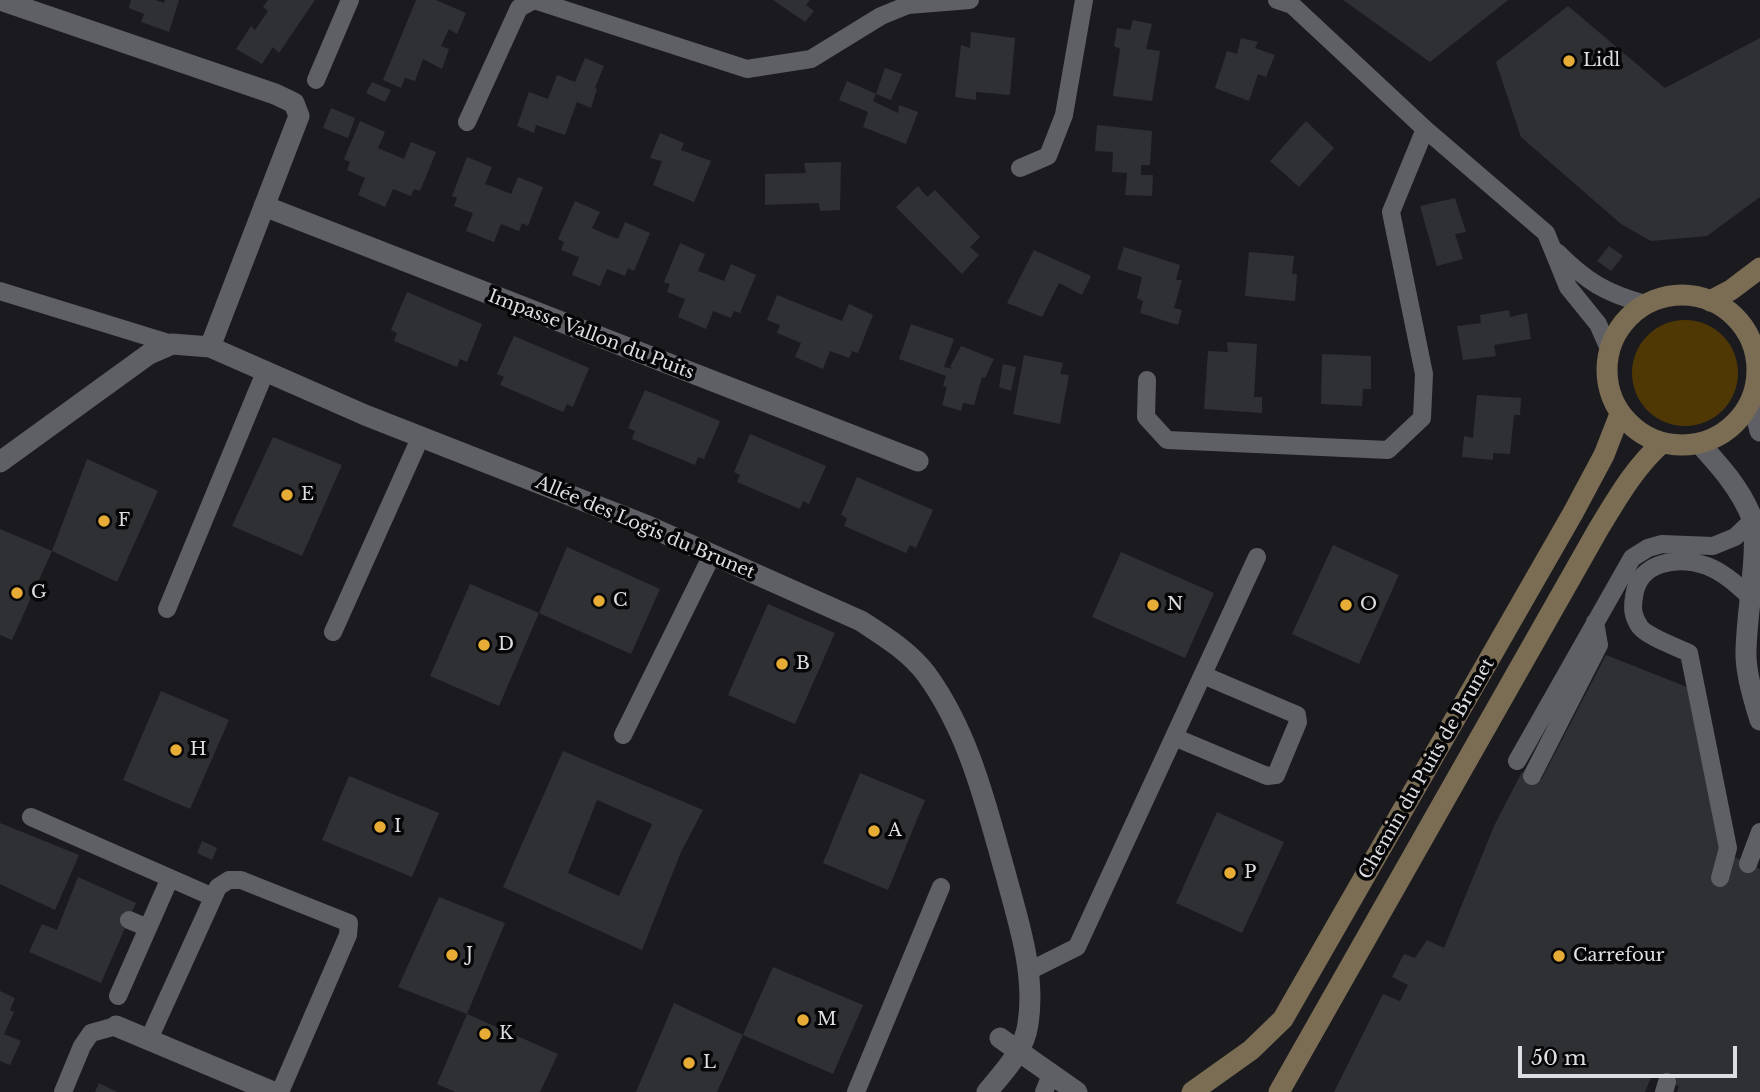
<!DOCTYPE html>
<meta charset="utf-8">
<style>
body{margin:0}
#map{position:relative;width:1760px;height:1092px;overflow:hidden;background:#1b1b1f;font-family:"Libre Baskerville",serif}
canvas{display:block}
.scale{position:absolute;left:1518px;top:1046px;width:219px;height:32px;box-sizing:border-box;border:4px solid #dddee1;border-top:0;padding-left:9px;font-size:21px;line-height:24px;white-space:nowrap;color:#dddee1;-webkit-text-stroke:5px #060608;paint-order:stroke}
</style>
<div id="map">
<canvas width="1760" height="1092"></canvas>
<div class="scale">50 m</div>
</div>
<script>
const ctx = document.querySelector('canvas').getContext('2d');
ctx.lineJoin = 'round';
function fillPath(path, color) { ctx.fillStyle = color; ctx.fill(path, 'evenodd'); }
function stroke(path, color, width, dash) { ctx.strokeStyle = color; ctx.lineWidth = width; ctx.lineCap = dash ? 'butt' : 'round'; ctx.setLineDash(dash || []); ctx.stroke(path); }
function write(font, color, halo, rows, align = 'center') {
  ctx.font = font + ' "Libre Baskerville",serif'; ctx.lineWidth = 7; ctx.setLineDash([]); ctx.textBaseline = 'middle'; ctx.strokeStyle = halo; ctx.fillStyle = color; for (const [text, x, y, turn = 0] of rows) {
    ctx.save(); ctx.translate(x, y); ctx.rotate((+turn || 0) * Math.PI / 180); ctx.textAlign = isNaN(turn) ? turn : align; if (halo) ctx.strokeText(text, 0, 0); ctx.fillText(text, 0, 0); ctx.restore();
  }
}
const green = new Path2D(`
 M1632 373a53 53 0 1 1 106 0a53 53 0 1 1-106 0Z`);
const building = new Path2D(`
 M131,0H155L164,3L165,0H179L169,32L141,22L144,14L129,8Z
 M268,0H315L279,53L273,47L262,64L236,49L251,26L255,30L268,11L263,7Z
 M416,0H436L466,13L457,34L449,29L441,46L449,49L442,69L423,59L415,81L405,78L401,88L383,80Z
 M773,0H810L806,5L814,11L805,22Z
 M1343,0H1508L1430,62Z
 M1568,6L1665,88L1760,38V197L1707,236L1651,241L1621,224L1521,137L1496,62Z
 M1133,20L1152,24L1146,49L1160,51L1152,101L1113,96L1120,49L1114,46L1117,28L1130,30Z
 M971,32L1015,38L1010,95L976,92V100L955,97L961,45L970,48Z
 M1241,38L1258,42L1255,48L1275,55L1266,77L1258,74L1249,101L1215,88L1227,51L1237,54Z
 M585,58L604,66L595,88L597,89L591,108L577,102L565,135L536,125L534,133L517,126L529,92L548,99L557,75L575,82Z
 M885,68L902,74L891,100L876,94Z
 M847,81L876,94L873,101L898,113L899,105L918,112L906,144L863,127L868,112L839,100Z
 M372,82L391,90L385,102L366,93Z
 M331,108L355,118L348,138L323,128Z
 M360,121L385,132L378,148L404,159L411,142L436,152L420,191L414,189L411,196L393,189L385,207L358,195L365,178L347,170L350,162L344,159Z
 M1306,121L1334,148L1299,187L1270,161Z
 M1097,125L1152,131L1150,165H1141V175H1153L1152,196L1125,195L1127,173L1112,172L1113,152L1095,151Z
 M660,133L684,143L681,150L711,161L694,202L653,185L662,161L650,158Z
 M467,157L492,167L485,184L499,189L511,194L518,177L543,187L528,226L522,223L519,231L501,224L494,242L466,231L473,213L454,206L457,198L452,196Z
 M841,162L840,210L820,211L819,203L765,205V174L806,173L804,163Z
 M918,186L927,197L935,190L980,237L970,247L979,255L962,274L896,207Z
 M1455,198L1466,232L1455,234L1463,259L1437,266L1420,206Z
 M575,201L600,212L592,228L605,234L618,239L625,222L650,233L634,271L628,268L625,276L607,269L600,286L572,275L579,257L561,250L564,242L558,239Z
 M680,243L705,254L698,271L724,281L731,264L756,275L740,313L734,311L731,318L713,311L706,329L678,317L685,299L667,292L670,284L664,282Z
 M1609,246L1623,256L1611,271L1597,261Z
 M1124,247L1180,265L1176,280H1182L1174,308L1182,310L1178,325L1140,313L1143,301L1137,298L1142,277L1117,269Z
 M1034,250L1091,276L1082,295L1059,283L1042,317L1007,303Z
 M1249,252L1294,256L1292,274H1297L1295,301L1245,296Z
 M407,292L482,324L467,362L460,359L457,367L394,341L397,333L391,330Z
 M777,295L842,321L849,304L873,315L858,353L852,351L849,358L830,351L823,369L795,357L801,343L777,333L780,325L767,320Z
 M1509,310L1510,317L1527,313L1531,339L1494,345L1496,356L1463,360L1457,326L1481,323L1480,315Z
 M911,324L954,339L944,367L954,369L950,367L961,346L994,359L985,378L982,377L974,405L963,403L961,411L942,405L947,387L943,386L946,376L899,359Z
 M514,336L589,368L573,407L567,404L563,412L500,385L504,377L497,374Z
 M1227,342L1257,344L1254,397H1262V413L1204,409L1208,351L1228,352Z
 M1322,354L1371,356V389H1363L1362,406L1321,404Z
 M1024,355L1063,363L1060,374L1069,375L1060,424L1013,414Z
 M1003,364L1016,367L1011,391L999,387Z
 M645,390L720,421L704,459L698,457L695,465L632,439L635,431L628,428Z
 M1477,395L1521,398L1520,415H1514L1510,454L1493,453V460L1462,457L1464,436L1473,438Z
 M750,434L826,466L809,504L803,501L800,509L737,482L740,475L734,472Z
 M273,437L342,465L302,556L232,526Z
 M87,459L158,491L117,582L52,551Z
 M857,477L933,510L916,548L910,545L906,553L844,526L847,518L841,515Z
 M0,529L52,551L12,640L0,635Z
 M1333,545L1399,575L1359,664L1292,634Z
 M567,547L660,589L631,654L539,613Z
 M1121,552L1214,593L1185,658L1092,617Z
 M470,584L539,613L499,706L430,676Z
 M768,604L835,633L795,724L728,695Z
 M1606,655L1687,687L1720,850L1760,869V1092H1677L1679,1086L1652,1075L1645,1092H1334L1383,994L1400,1001L1408,985L1392,977L1404,954L1415,958L1427,940L1444,948L1495,824L1522,772L1541,780Z
 M161,691L229,720L190,809L123,780Z
 M563,751L703,810L681,852L642,950L503,887ZM597,800L652,824L619,896L568,873Z
 M860,773L925,800L888,890L823,863Z
 M349,776L439,813L412,877L322,840Z
 M1217,812L1284,842L1242,933L1176,903Z
 M0,823L79,855L55,910L0,884Z
 M202,841L217,848L212,860L197,853Z
 M78,877L136,903L101,983L29,952L42,924L57,930Z
 M439,897L505,923L467,1014L398,987Z
 M773,967L863,1005L833,1074L743,1035Z
 M0,991L15,998L10,1010L14,1012L4,1034L21,1041L10,1065L0,1061Z
 M674,1003L743,1035L717,1092H636Z
 M467,1014L558,1054L540,1092H455L437,1084Z
 M99,1083L117,1092H95Z`);
const lane = new Path2D(`
 M1277,0L1292,5L1425,129L1546,233L1568,287L1598,324L1609,349
 M316,80L350,0
 M467,122L519,8L534,0L747,69L811,59L881,16L908,5L970,0
 M1020,168L1048,156L1064,115L1084,0
 M1557,252C1586,281 1605,293 1645,304
 M0,291L172,344
 M1147,380L1146,417L1167,440L1388,450L1422,418L1424,374L1391,212L1425,129
 M167,609L266,370
 M333,632L421,436
 M623,735L712,555
 M1174,737L1267,776L1276,775L1298,722L1297,715L1203,675
 M1517,761L1632,558L1648,548L1662,544L1713,546L1735,537L1753,520
 M1532,776L1599,645L1595,622
 M31,817L213,897
 M1748,864L1760,832
 M1720,878L1728,848L1689,653C1677,647 1648,637 1640,627C1633,617 1632,609 1634,597C1638,561 1678,556 1707,566C1723,572 1739,586 1751,598
 M129,920L148,928
 M1029,971L1077,947L1257,557
 M118,996L170,878
 M149,1039L218,887L229,880H241L349,923L348,935L280,1092
 M63,1092L82,1046L91,1033L116,1026
 M856,1092L941,887
 M1044,1092L1051,1075
 M1664,1092L1667,1082`);
const street = new Path2D(`
 M0,0L275,94L294,103L299,116L210,347
 M264,206L918,461
 M1752,398L1760,431
 M1699,443C1720,466 1740,488 1752,518C1760,550 1745,619 1746,657C1747,678 1754,700 1760,720
 M0,462L149,354L172,344L210,347L365,415L648,526L861,621C884,636 910,652 927,675C969,733 986,805 1005,872C1018,921 1036,973 1028,1024C1024,1052 1004,1071 987,1092
 M116,1026L273,1092
 M1000,1038L1077,1092`);
const secondary = new Path2D(`
 M1607 370a75 75 0 1 1 150 0a75 75 0 1 1-150 0Z
 M1710,301L1731,290L1760,268
 M1192,1092L1251,1050L1283,1019L1573,513L1604,455L1620,414
 M1279,1092L1599,528C1618,497 1635,467 1662,443`);
const markers = [
 [1569,61,7,"#e6ac36"],
 [287,495,7,"#e6ac36"],
 [104,521,7,"#e6ac36"],
 [17,593,7,"#e6ac36"],
 [599,601,7,"#e6ac36"],
 [1153,605,7,"#e6ac36"],
 [1346,605,7,"#e6ac36"],
 [484,645,7,"#e6ac36"],
 [782,664,7,"#e6ac36"],
 [176,750,7,"#e6ac36"],
 [380,827,7,"#e6ac36"],
 [874,831,7,"#e6ac36"],
 [1230,873,7,"#e6ac36"],
 [452,955,7,"#e6ac36"],
 [1559,956,7,"#e6ac36"],
 [803,1020,7,"#e6ac36"],
 [485,1034,7,"#e6ac36"],
 [689,1063,7,"#e6ac36"]
];
const poiNames = [
 ["Lidl",1583,61],
 ["E",301,495],
 ["F",118,521],
 ["G",31,593],
 ["C",613,601],
 ["N",1167,605],
 ["O",1360,605],
 ["D",498,645],
 ["B",796,664],
 ["H",190,750],
 ["I",394,827],
 ["A",888,831],
 ["P",1244,873],
 ["J",466,955],
 ["Carrefour",1573,956],
 ["M",817,1020],
 ["K",499,1034],
 ["L",703,1063]
];
const streetNames = [
 ["Impasse Vallon du Puits",591,335,21],
 ["Allée des Logis du Brunet",645,528,23],
 ["Chemin du Puits de Brunet",1427,769,-60]
];
fillPath(green, '#503805');
fillPath(building, '#2f3034');
stroke(lane, '#5f6065', 18);
stroke(street, '#5f6065', 21);
stroke(secondary, '#7b6d54', 21);
for (const [x, y, r, color] of markers) { const dot = new Path2D(); dot.arc(x, y, r, 0, 2 * Math.PI); ctx.fillStyle = color; ctx.fill(dot); stroke(dot, '#060608', 2.5); }
write('18px', '#dddee1', '#060608', poiNames, 'left');
write('18px', '#dddee1', '#060608', streetNames);
</script>
